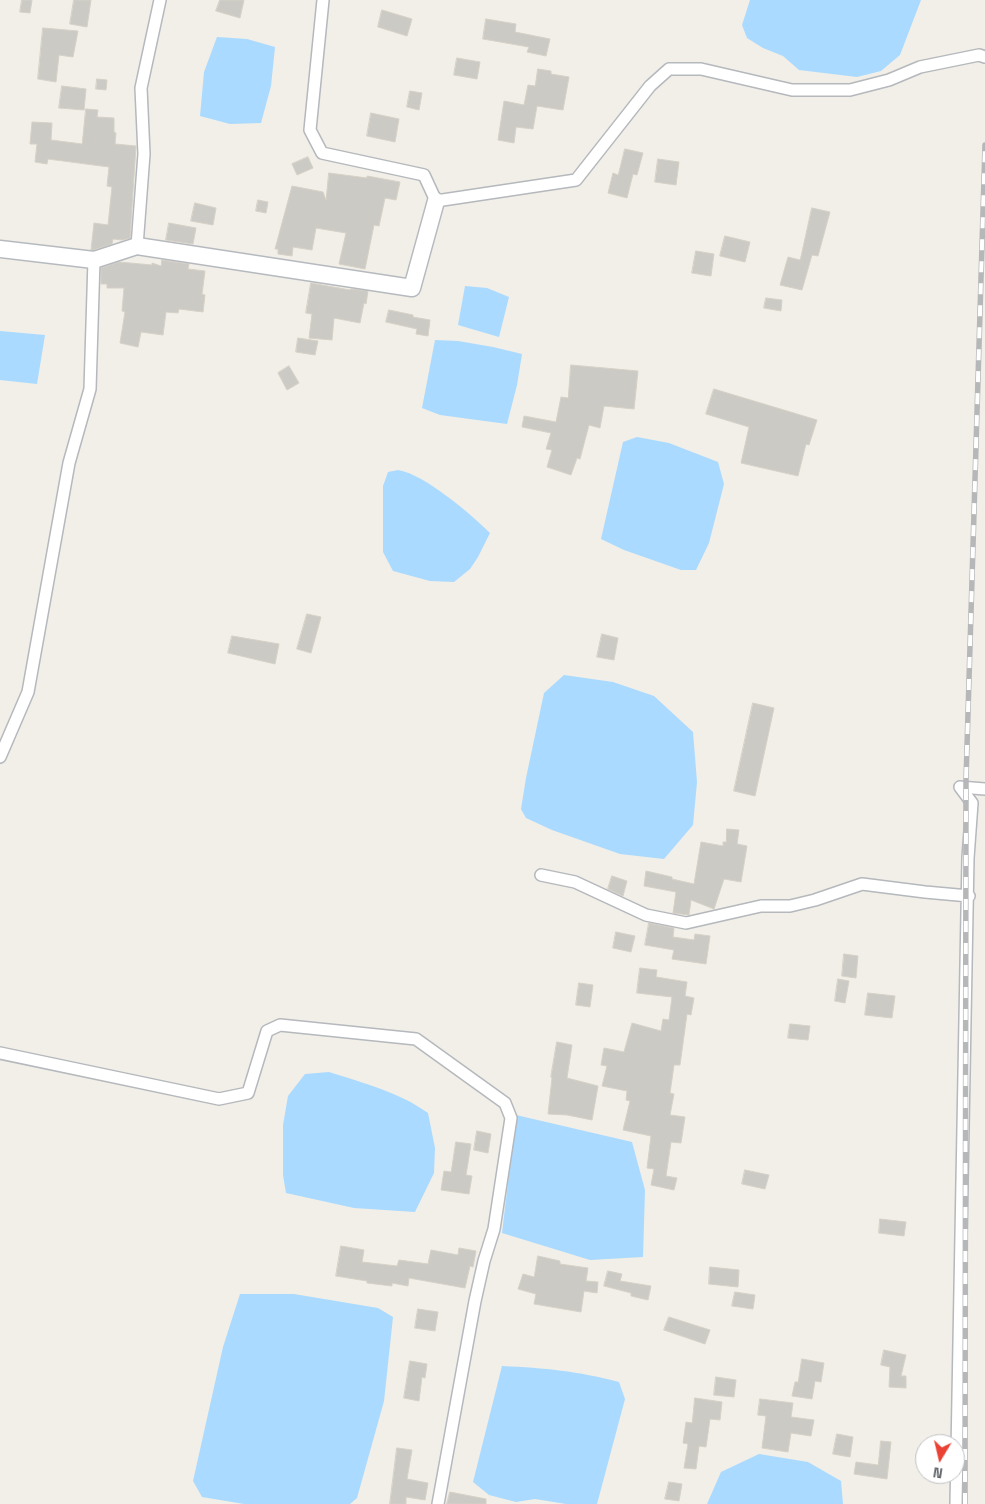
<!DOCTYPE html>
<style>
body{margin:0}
#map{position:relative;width:985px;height:1504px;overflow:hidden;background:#f1efe8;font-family:"Space Grotesk",sans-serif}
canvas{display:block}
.north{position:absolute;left:915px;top:1434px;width:50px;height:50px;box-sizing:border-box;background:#fff;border:1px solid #bfc1c3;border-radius:50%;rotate:189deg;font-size:14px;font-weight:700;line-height:20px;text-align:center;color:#5f6368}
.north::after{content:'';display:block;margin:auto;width:18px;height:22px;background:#ea4335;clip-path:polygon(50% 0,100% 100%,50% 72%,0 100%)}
</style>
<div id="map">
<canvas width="985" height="1504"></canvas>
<div class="north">N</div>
</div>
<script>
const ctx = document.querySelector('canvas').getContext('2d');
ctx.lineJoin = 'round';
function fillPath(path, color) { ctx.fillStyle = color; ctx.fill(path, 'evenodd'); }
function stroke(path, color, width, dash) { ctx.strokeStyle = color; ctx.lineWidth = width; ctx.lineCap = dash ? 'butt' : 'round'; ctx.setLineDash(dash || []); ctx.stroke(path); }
const water = new Path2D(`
 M750,0H921L900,55L881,71L857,77L799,70L783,56L763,48L747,38L742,25Z
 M217,37L247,39L275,47L271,86L261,123L230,124L200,116L204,72Z
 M465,286L487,288L509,297L499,337L458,325Z
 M0,331L45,335L37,384L0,380Z
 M435,340L458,341L493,347L522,354L517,385L507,424L440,415L422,408Z
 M637,437L669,443L718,462L724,484L709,543L696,570H681L624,550L601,539L623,442Z
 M398,470C424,474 471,514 490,533L478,557L470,569L454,582L430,581L393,571L383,552V486L388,472Z
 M564,675L613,682L654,696L693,732L697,782L693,825L664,859L620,854L552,830L526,818L521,809L526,778L544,693Z
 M329,1072C363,1083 399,1092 428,1113L435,1148L434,1173L415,1212L354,1208L286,1193L283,1175V1125L288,1096L305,1074Z
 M516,1115L632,1142L645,1190L643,1257L590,1260L502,1233Z
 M240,1294H294L378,1308L393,1317L384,1401L357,1498L350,1504H244L202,1497L193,1481L223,1347Z
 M502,1366C545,1368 577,1371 619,1382L625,1399L597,1504H566L535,1499L516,1502L489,1495L473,1482Z
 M759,1454L808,1462L841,1481L843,1504H707L721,1472Z`);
const building = new Path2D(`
 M22,0H32L30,13L20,12Z
 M74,0H91L87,27L70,24Z
 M220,0H244L240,18L216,11Z
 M382,10L412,19L407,36L378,27Z
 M486,19L516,24L515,32L550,39L546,56L527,52L529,47L483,39Z
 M43,28L78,31L73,57L59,55L56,82L38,79Z
 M457,58L480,62L477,79L454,75Z
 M538,69L551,71V74L569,77L563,110L537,106L533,129L516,127L514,143L498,140L504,101L524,105L528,85L535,86Z
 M97,79L107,80L106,90L96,89Z
 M62,86L86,89L84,110L59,108Z
 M410,91L422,93L419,110L407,107Z
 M86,109L98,110L97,117L114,118V132L116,133L115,144L136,146L130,238L122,240L113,239L112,244L93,250H91L94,223L108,225L112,187L107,186L109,167L48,159L47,164L35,162L37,144H30L32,122L52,123L51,140L82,144Z
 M371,113L399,119L395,142L367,136Z
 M625,149L643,153L637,175L633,174L627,198L608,193L613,173L618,175Z
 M308,157L313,168L297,175L292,164Z
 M658,159L679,162L676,185L655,182Z
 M329,173L367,178V176L400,182L396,200L385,198L379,226L374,225L365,269L339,264L346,233L316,228L312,250L293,247L292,256L278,254V249H275L292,186L323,192L326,200Z
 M258,200L268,202L266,213L256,211Z
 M195,203L216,208L213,225L191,221Z
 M812,208L830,212L818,256L812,255L802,290L780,285L788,257L800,260Z
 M169,223L196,228L193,244L166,240Z
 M725,236L750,242L745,262L720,256Z
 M696,251L714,254L711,276L692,273Z
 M162,260L189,264L188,269L205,271L202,294L205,295L203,312L179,309L178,313L166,312L163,335L141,332L138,347L120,343L125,312L122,311L124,288H107V284H101V268L119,262L152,265V263L161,266Z
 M311,283L350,290L351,289L368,291L366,304L364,303L360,323L334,318L332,340L309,338L312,314L306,313Z
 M766,298L782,300L781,311L764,308Z
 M389,310L413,315V317L430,320L428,336L416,334L417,329L386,322Z
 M298,338L318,341L315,355L296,352Z
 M571,365L638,371L634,409L604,406L600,428L589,425L580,459L577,458L571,475L547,467L552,450L546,449L551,433L522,427L524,416L556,422L561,397L568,398Z
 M289,366L299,383L287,390L278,373Z
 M714,389L817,420L809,445L806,444L798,476L741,463L749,427L706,414Z
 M307,614L321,617L311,653L297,649Z
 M602,634L618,638L614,660L597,657Z
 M232,636L279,644L275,664L228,653Z
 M753,703L774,708L755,796L734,791Z
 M727,829L739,830L737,844L747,846L741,882L724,879L714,909L691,900L689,915L673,913L676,892L644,886L646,871L672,877V879L694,884L701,842L723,846V842H726Z
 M612,876L627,881L623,896L608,889Z
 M649,923L674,928L673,937L694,940L695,934L710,936L706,964L672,959L674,950L645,945Z
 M616,932L635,936L631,952L613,948Z
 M844,954L858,956L856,978L842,976Z
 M640,968L657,970L656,977L687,982L685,996L694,998L691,1015L687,1014L680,1065H674L670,1093L674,1094L670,1115L685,1117L681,1143L671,1142L666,1176L677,1178L674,1190L651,1185L654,1169L647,1168L651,1136L623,1130L630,1101L626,1100L627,1091L602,1086L607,1066L601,1065L604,1048L624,1052L632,1023L661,1031L663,1019L669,1020L672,997L637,993Z
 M838,979L849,981L845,1003L835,1001Z
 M579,983L593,985L590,1007L576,1005Z
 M868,993L895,996L892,1018L865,1015Z
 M790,1024L810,1026L808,1040L788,1038Z
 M557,1042L572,1045L567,1078L598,1086L592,1120L567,1115L548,1114L552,1078L551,1077Z
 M477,1131L491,1134L488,1153L474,1150Z
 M456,1142L471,1144L466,1175L472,1176L469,1194L441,1190L444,1171L451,1172Z
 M745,1170L769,1175L765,1189L742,1184Z
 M880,1219L906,1222L904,1236L879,1233Z
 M341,1246L364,1250L362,1262L397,1266L399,1260L428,1264L431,1250L458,1255L459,1248L476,1251L473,1267L470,1266L465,1288L409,1278L408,1286L392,1283V1286L367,1283V1281L336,1276Z
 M538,1256L560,1261V1264L588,1268L586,1281L598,1282L597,1293L584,1291L581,1312L534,1304L536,1294L518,1289L523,1274L534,1277Z
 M710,1267L739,1270L738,1287L709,1284Z
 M608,1271L622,1274L620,1281L651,1286L648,1300L631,1296V1293L604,1286Z
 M735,1292L755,1295L753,1309L732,1306Z
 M418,1309L438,1312L435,1331L415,1328Z
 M669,1317L710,1330L705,1344L664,1330Z
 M884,1350L906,1355L901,1376H906V1388L889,1387L890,1367L881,1365Z
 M802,1359L824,1363L821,1382L815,1381L812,1399L792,1396L795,1382H798Z
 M410,1361L427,1364L425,1378L422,1377L419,1401L404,1398Z
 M716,1377L736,1380L734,1397L714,1395Z
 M695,1398L722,1402L720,1420L710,1419L706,1447L699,1446L696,1469L684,1468L688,1444L683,1443L686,1422L692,1423Z
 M760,1399L793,1403L791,1417L814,1420L811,1436L791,1433L788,1452L762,1448L766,1416L758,1415Z
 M837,1434L853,1437L850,1457L833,1454Z
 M881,1441L891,1442L887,1479L854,1474L856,1462L878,1465Z
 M397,1448L412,1450L407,1479L428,1483L425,1500L406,1497V1504H390Z
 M669,1482L682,1484L679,1501L665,1499Z
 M450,1492L486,1499V1504H447Z`);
const street = new Path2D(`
 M323,0L310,130L322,153L424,175L436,201L576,180L650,86L669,69H701L792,90H850L889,80L920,67L979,55L985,57
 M137,246L144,154L141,88L160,0
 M0,757L28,692L69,463L90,389L94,260
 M960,787L985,789
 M541,875L575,882L646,915L686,923L761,906H790L815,900L862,884L925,892L969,896
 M0,1053L219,1099L248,1093L267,1031L280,1025L416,1039L505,1103L511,1118L494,1229L484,1261L475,1301L438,1504
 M956,1504L968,858L972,803L960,787`);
const secondary = new Path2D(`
 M0,249L94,260L137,246L412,288L436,201`);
const rail = new Path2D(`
 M965,1504L966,780L985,145`);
fillPath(water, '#aadaff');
fillPath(building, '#cccac5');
stroke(building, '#d6d1c6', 1);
stroke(street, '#b5b8bc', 14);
stroke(secondary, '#b6babf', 19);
stroke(street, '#fff', 11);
stroke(secondary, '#fff', 16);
stroke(rail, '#b6b7b8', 5.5);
stroke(rail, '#fff', 4, [11]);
</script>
